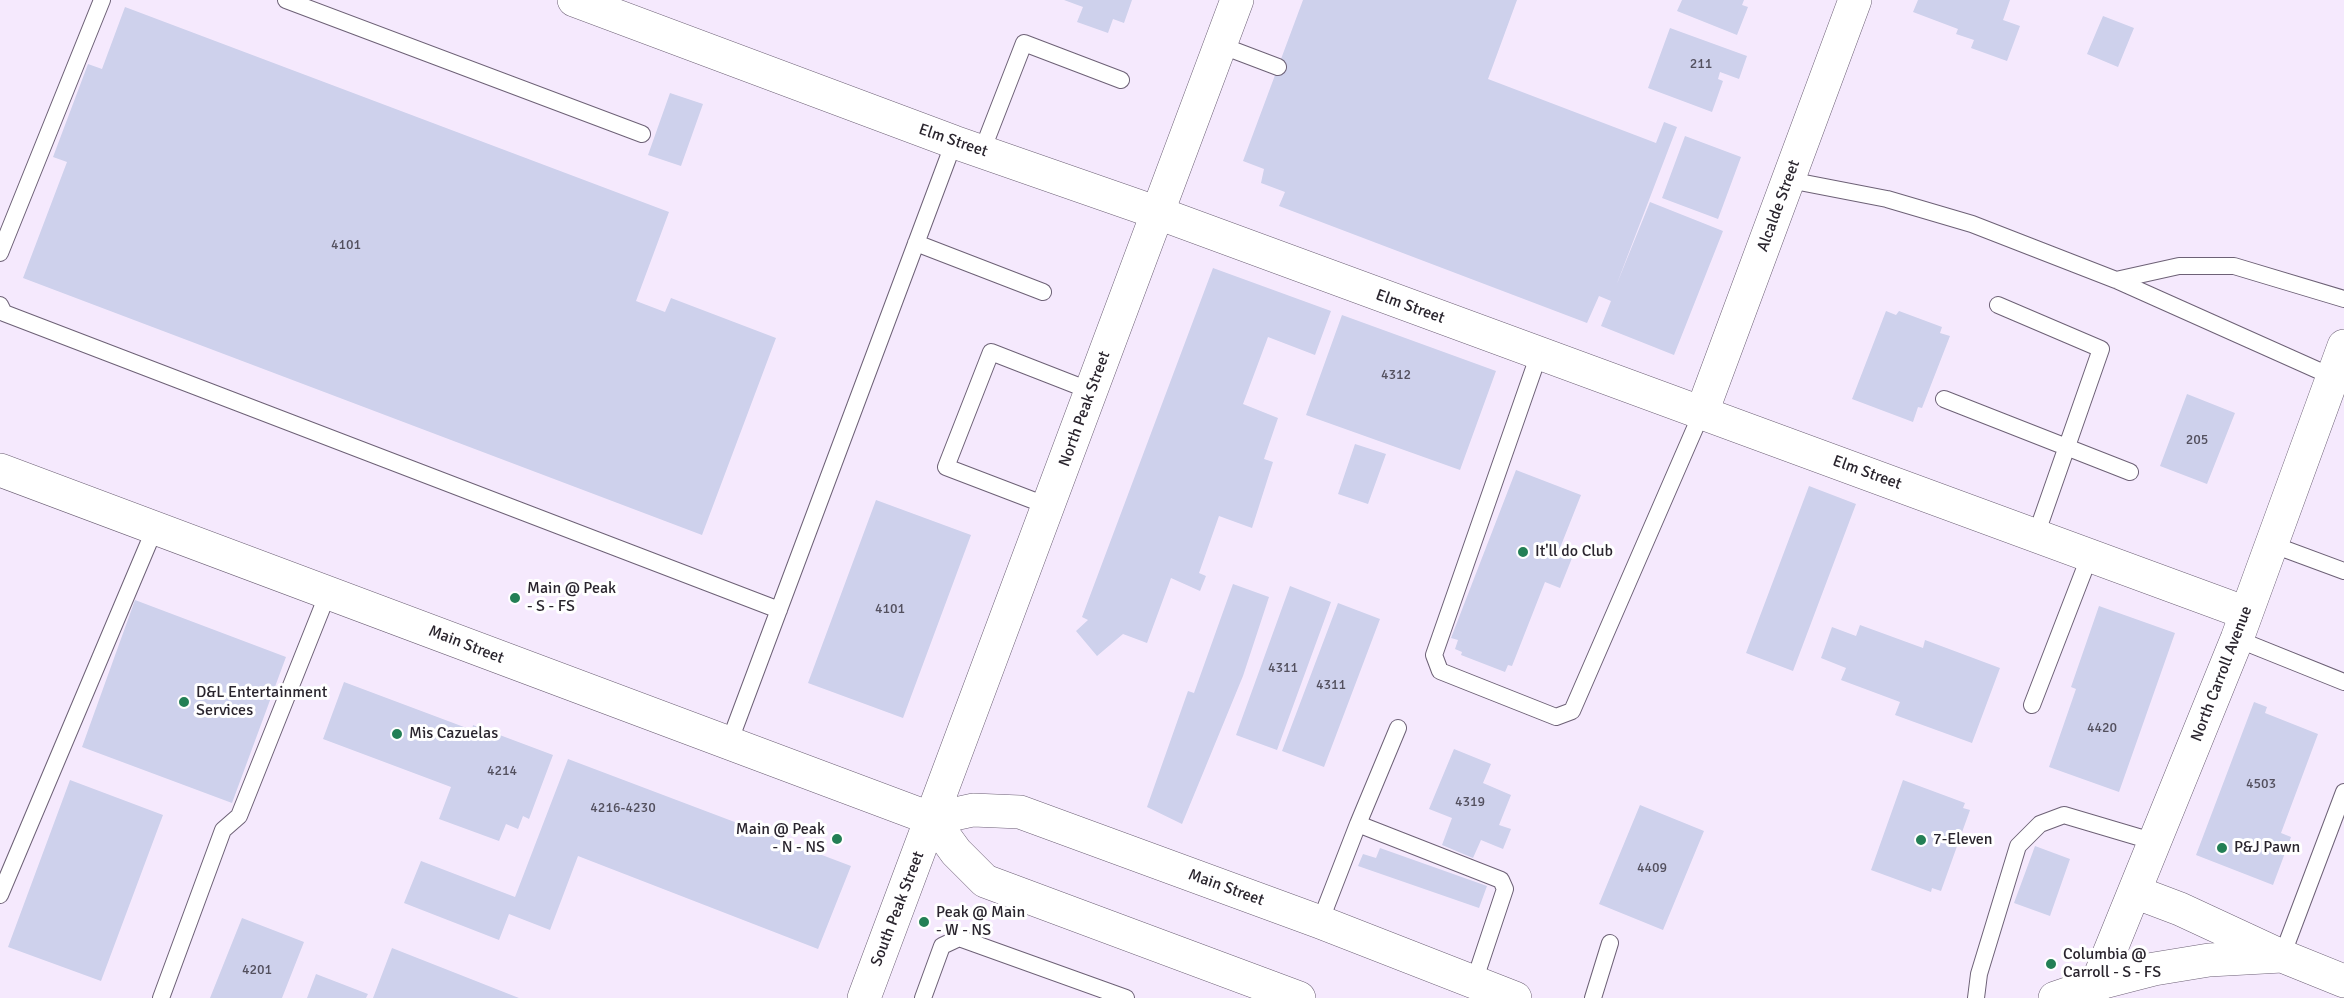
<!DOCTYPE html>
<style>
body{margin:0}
canvas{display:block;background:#f5e9fd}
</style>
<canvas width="2344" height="998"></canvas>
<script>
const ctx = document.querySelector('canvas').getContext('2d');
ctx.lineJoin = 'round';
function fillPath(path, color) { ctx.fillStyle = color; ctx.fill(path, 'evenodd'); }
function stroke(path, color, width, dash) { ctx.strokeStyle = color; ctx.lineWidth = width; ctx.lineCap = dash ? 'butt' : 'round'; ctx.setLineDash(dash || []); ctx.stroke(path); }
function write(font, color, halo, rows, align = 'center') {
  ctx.font = font + ' Signika,sans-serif'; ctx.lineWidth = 6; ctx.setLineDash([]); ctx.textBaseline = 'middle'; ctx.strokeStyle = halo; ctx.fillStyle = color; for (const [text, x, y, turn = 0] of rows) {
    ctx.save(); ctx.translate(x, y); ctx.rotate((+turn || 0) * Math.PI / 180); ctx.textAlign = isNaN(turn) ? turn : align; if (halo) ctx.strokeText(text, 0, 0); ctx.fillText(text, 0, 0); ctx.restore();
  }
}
const building = new Path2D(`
 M1064,0H1132L1124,23L1113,19L1108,33L1077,22L1083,7Z
 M1303,0H1517L1488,79L1656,143L1664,122L1677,127L1616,286L1650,202L1723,231L1674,355L1601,326L1611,301L1599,296L1587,323L1279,206L1285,192L1261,183L1264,169L1243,161Z
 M1682,0H1744L1742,5L1748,7L1737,35L1677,11Z
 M1918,0H2010L2003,20L2020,26L2007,61L1971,48L1974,40L1956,34L1958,29L1913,12Z
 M125,7L669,212L636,301L665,312L671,298L776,338L702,535L23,278L67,162L53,157L88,64L102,69Z
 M2103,16L2134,28L2118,67L2087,54Z
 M1670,28L1747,56L1739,79L1720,72L1718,79L1723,81L1712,112L1648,88Z
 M670,93L703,104L681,166L648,155Z
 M1685,136L1741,157L1718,219L1662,198Z
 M1213,268L1331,311L1315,355L1268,337L1243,404L1278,418L1264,459L1273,462L1252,528L1219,516L1199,573L1206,576L1200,591L1171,578L1147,643L1123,634L1097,656L1076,631L1088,620L1082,617Z
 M1886,311L1896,315L1899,311L1942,327L1940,333L1950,336L1922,408L1918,407L1913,422L1852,399Z
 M1342,315L1496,371L1460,470L1306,415Z
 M2187,394L2235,413L2207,484L2160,466Z
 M1355,444L1386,454L1368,504L1338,494Z
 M1516,470L1581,495L1558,553L1572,558L1560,588L1545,582L1512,666L1508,665L1505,672L1461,655L1462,652L1455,649L1458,640L1451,638Z
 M1809,486L1856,504L1793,671L1746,653Z
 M876,500L971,535L903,718L808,683Z
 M1233,584L1269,597L1243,676L1182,824L1147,807L1188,691L1194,693Z
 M1290,586L1331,602L1277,750L1236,735Z
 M135,600L286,657L232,803L82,747Z
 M1338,603L1380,619L1324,767L1282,751Z
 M2099,606L2175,633L2119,792L2049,767L2076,689L2071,687Z
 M1860,625L1923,648L1925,640L2000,668L1972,743L1895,715L1900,702L1841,680L1846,668L1821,658L1832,627L1856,636Z
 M344,682L472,730L473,725L553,755L529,819L523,816L518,829L506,824L499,841L439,819L451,787L323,739Z
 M2254,702L2267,707L2265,713L2318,734L2281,833L2291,837L2273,885L2196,855Z
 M1454,749L1491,764L1483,783L1511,795L1499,825L1511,829L1503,849L1481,840L1473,858L1442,845L1452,818L1429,809Z
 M568,759L851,866L818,949L578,856L550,930L509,914L499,940L404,903L421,861L515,897Z
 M70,780L163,815L101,981L8,947Z
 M1903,780L1965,803L1963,808L1970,810L1941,891L1932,888L1931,892L1871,870Z
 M1640,805L1704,831L1663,930L1599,904Z
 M2035,846L2070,859L2050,916L2014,903Z
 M1380,848L1487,886L1479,908L1358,866L1363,854L1376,858Z
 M242,918L304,942L282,998H210Z
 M392,948L519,998H373Z
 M316,974L368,994L366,998H307Z`);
const lane = new Path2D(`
 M286,0L642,134
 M1220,45L1278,67
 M982,151L1024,43L1121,80
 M1789,180L1887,199L1972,224L2116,280L2333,377
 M916,243L1043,292
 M0,253L102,0
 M2116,280L2179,266H2234L2344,299
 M0,305L4,313L779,610
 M1998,305L2101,349L2036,535
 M1539,354L1434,655L1440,671L1556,717L1572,711L1702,412
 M1944,399L2130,472
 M1048,506L946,467L991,352L1091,391
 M2271,544L2344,571
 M2237,639L2344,682
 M2032,705L2090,555
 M729,743L954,142
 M1358,824L1398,728
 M0,895L155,528
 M1320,922L1358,824L1501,880L1505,889L1474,982
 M2282,956L2344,792
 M161,998L223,830L239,816L328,593
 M923,998L942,946L959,938L1126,998
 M1593,998L1610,943
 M1976,998L1979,974L2018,846L2040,824L2064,815L2155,842`);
const street = new Path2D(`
 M574,0L954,142L1158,213L2246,613
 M1702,412L1855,0`);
const secondary = new Path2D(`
 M0,470L932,819L973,810L1020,812L1320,922L1515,998
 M932,819L956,852L985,881L1299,998
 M2135,892L2180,909L2277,954
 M864,998L1237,0
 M2055,998L2096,984L2154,969L2209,960L2282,956L2344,981
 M2091,998L2237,639L2344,346`);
const markers = [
 [1523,552,6,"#237f55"],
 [515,598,6,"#237f55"],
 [184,702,6,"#237f55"],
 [397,734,6,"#237f55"],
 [837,839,6,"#237f55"],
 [1921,840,6,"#237f55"],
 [2222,848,6,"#237f55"],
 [924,922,6,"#237f55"],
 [2051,964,6,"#237f55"]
];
const numberNames = [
 ["211",1701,64],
 ["4101",346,245],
 ["4312",1396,375],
 ["205",2197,440],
 ["4101",890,609],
 ["4311",1283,668],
 ["4311",1331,685],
 ["4420",2102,728],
 ["4214",502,771],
 ["4503",2261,784],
 ["4319",1470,802],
 ["4216-4230",623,808],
 ["4409",1652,868],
 ["4201",257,970]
];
const streetNames = [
 ["Elm Street",953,141,19],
 ["Alcalde Street",1779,206,-70],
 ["Elm Street",1410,307,20],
 ["North Peak Street",1085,409,-70],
 ["Elm Street",1867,473,20],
 ["Main Street",466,645,21],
 ["North Carroll Avenue",2222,674,-69],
 ["Main Street",1226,888,20],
 ["South Peak Street",898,909,-69]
];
const poiNames = [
 ["It'll do Club",1535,552],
 ["Main @ Peak",527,589],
 ["- S - FS",527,607],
 ["D&L Entertainment",196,693],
 ["Services",196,711],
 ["Mis Cazuelas",409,734],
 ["Main @ Peak",825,830,"right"],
 ["- N - NS",825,848,"right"],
 ["7-Eleven",1933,840],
 ["P&J Pawn",2234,848],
 ["Peak @ Main",936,913],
 ["- W - NS",936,931],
 ["Columbia @",2063,955],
 ["Carroll - S - FS",2063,973]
];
fillPath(building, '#ced1ec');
stroke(lane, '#6d6176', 18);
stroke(street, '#6d6176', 34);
stroke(secondary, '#6d6176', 34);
stroke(lane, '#fff', 16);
stroke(street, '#fff', 33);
stroke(secondary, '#fff', 33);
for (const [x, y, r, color] of markers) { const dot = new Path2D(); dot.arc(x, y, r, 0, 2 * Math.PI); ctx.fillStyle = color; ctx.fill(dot); stroke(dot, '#fff', 2); }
write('14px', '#53505e', null, numberNames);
write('16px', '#2a252e', '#fff', streetNames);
write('16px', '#2a252e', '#fff', poiNames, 'left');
</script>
